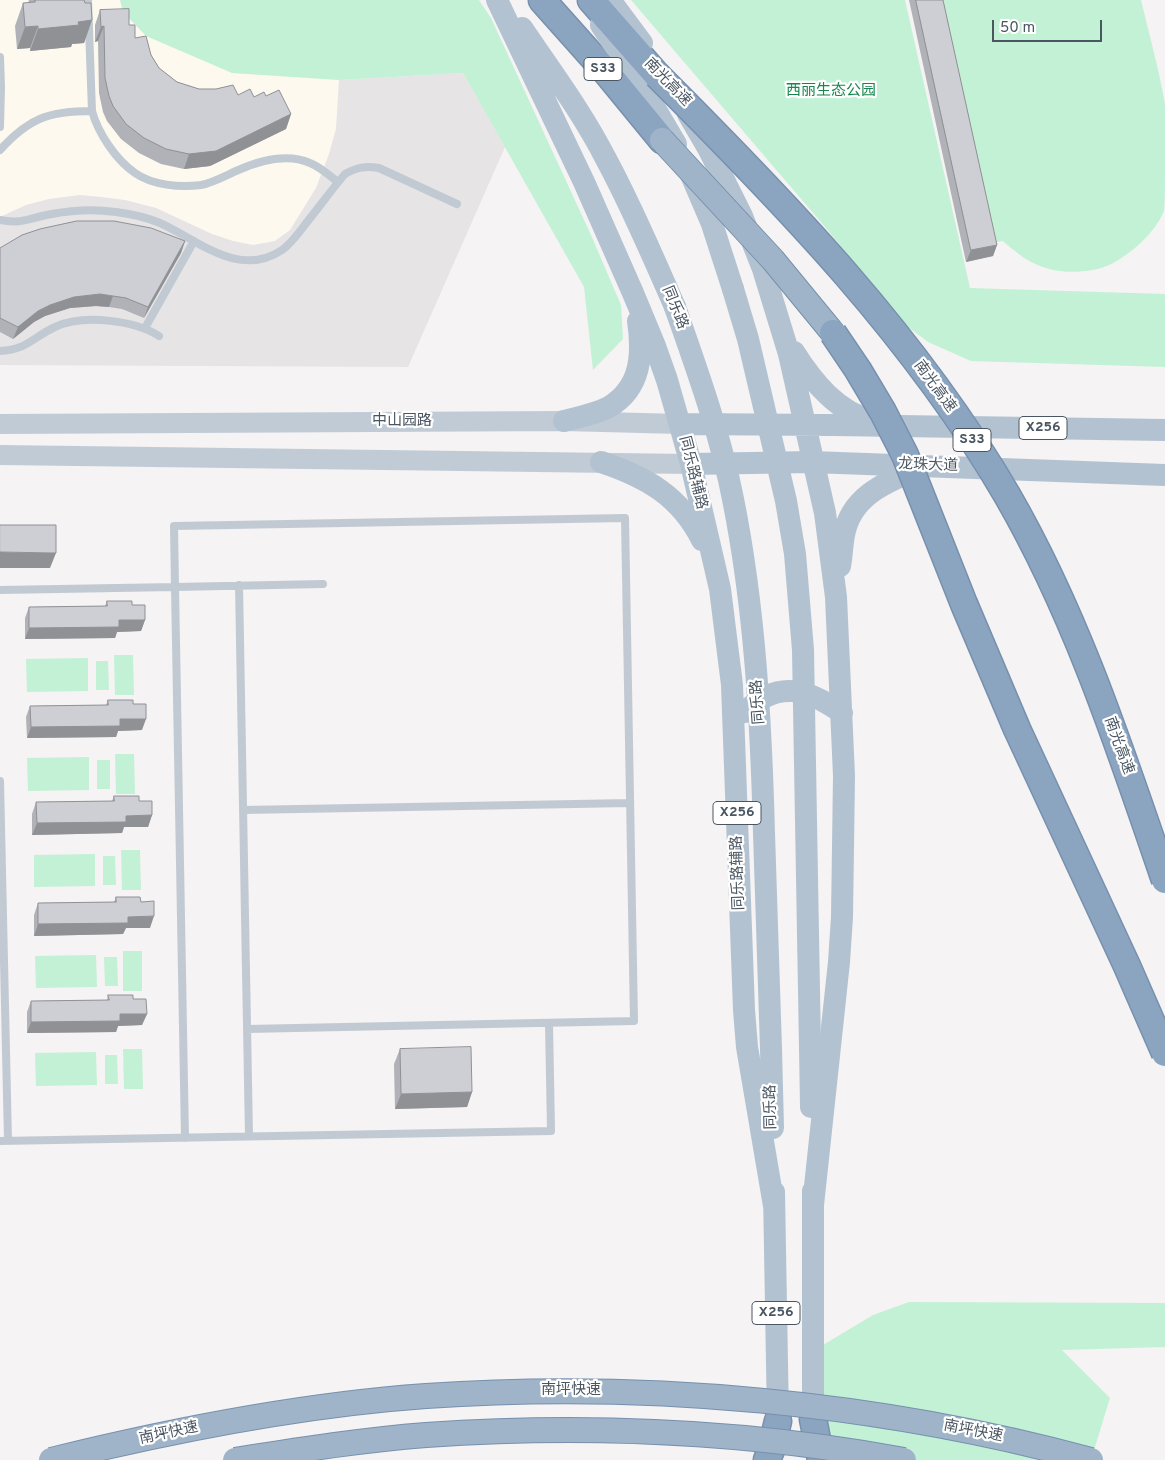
<!DOCTYPE html>
<meta charset="utf-8">
<style>
body{margin:0}
#map{position:relative;width:1165px;height:1460px;overflow:hidden;background:#f5f3f3;font-family:Overpass,sans-serif}
canvas{display:block}
.scale{position:absolute;left:992px;top:20px;width:110px;height:22px;box-sizing:border-box;border:2px solid #4a5661;border-top:0;padding-left:6px;font-size:15px;line-height:18px;white-space:nowrap;color:#4a5661;-webkit-text-stroke:4px #fff;paint-order:stroke}
</style>
<div id="map">
<canvas width="1165" height="1460"></canvas>
<div class="scale">50 m</div>
</div>
<script>
const ctx = document.querySelector('canvas').getContext('2d');
ctx.lineJoin = 'round';
function fillPath(path, color) { ctx.fillStyle = color; ctx.fill(path, 'evenodd'); }
function stroke(path, color, width, dash) { ctx.strokeStyle = color; ctx.lineWidth = width; ctx.lineCap = dash ? 'butt' : 'round'; ctx.setLineDash(dash || []); ctx.stroke(path); }
function write(font, color, halo, rows, align = 'center') {
  ctx.font = font + ' Overpass,"Noto Sans SC",sans-serif'; ctx.lineWidth = 4.5; ctx.setLineDash([]); ctx.textBaseline = 'middle'; ctx.strokeStyle = halo; ctx.fillStyle = color; for (const [text, x, y, turn = 0] of rows) {
    ctx.save(); ctx.translate(x, y); ctx.rotate((+turn || 0) * Math.PI / 180); ctx.textAlign = isNaN(turn) ? turn : align; if (halo) ctx.strokeText(text, 0, 0); ctx.fillText(text, 0, 0); ctx.restore();
  }
}
const commercial = new Path2D(`
 M0,0H120L123,12L232,73L339,80L336,129L329,154L316,188L290,230L275,241L253,245L233,241L212,234L156,208L125,200L80,195L49,199L26,205L0,217Z`);
const education = new Path2D(`
 M463,73L505,147L408,367L0,365V217L26,205L49,199L80,195L101,197L125,200L156,208L212,234L233,241L253,245L275,241L290,230L316,188L329,154L336,129L339,80Z`);
const green = new Path2D(`
 M120,0H479L491,18L591,235L621,305L623,339L593,370L584,287L463,73L339,80L232,73L146,36L123,12Z
 M631,0H905L970,288L1165,294V367L971,361L928,342L908,327L820,221Z
 M936,0H1141C1149,34 1159,69 1165,104C1165,125 1165,151 1165,173C1165,183 1165,202 1164,211C1155,235 1118,267 1093,270C1055,276 1031,267 1003,241L990,243Z
 M114,655H133L134,695H115Z
 M88,658V691L27,692L26,659Z
 M96,661H108L109,690H96Z
 M115,754H134L135,794H116Z
 M89,757V790L28,791L27,758Z
 M97,760H110V789H97Z
 M121,850H140L141,890H122Z
 M95,854V886L34,887V855Z
 M103,856H115L116,885H103Z
 M123,951H142V991H123Z
 M96,955L97,987L36,988L35,956Z
 M104,957H117L118,986H105Z
 M123,1049H142L143,1089H124Z
 M96,1052L97,1085L36,1086L35,1053Z
 M105,1055H117L118,1084H105Z
 M909,1302L1165,1303V1347L1062,1350L1110,1398L1091,1460H843L823,1449L818,1348L873,1315Z`);
const service = new Path2D(`
 M88,0L92,111C98,133 116,160 135,173C152,185 180,188 201,185C212,183 225,176 236,171C258,161 287,153 310,163C320,167 329,175 338,182
 M0,57L1,87L0,127
 M0,150C29,118 49,111 92,111
 M0,220C21,225 32,217 52,214C73,210 94,209 116,212C131,214 146,217 160,223C198,240 239,279 282,250C292,243 300,231 307,222C320,206 332,189 345,174C357,167 366,166 379,168L457,204
 M145,328L194,241
 M0,351C27,350 33,337 55,327C83,314 134,320 159,336
 M239,585L249,1136
 M0,590L175,587L185,1138
 M0,781L8,1141
 M243,810L630,803
 M247,1029L634,1021L625,518L174,526L175,587L323,584
 M0,1141L551,1131L549,1023`);
const secondary = new Path2D(`
 M0,424L564,421L680,424
 M0,455L691,464`);
const primary = new Path2D(`
 M497,0L584,182L633,293L655,346L667,380L691,464L720,589L732,685L744,1010L747,1047L774,1206
 M610,0L642,43
 M601,25L649,98L676,144
 M522,28C551,71 582,112 606,159C632,207 653,257 675,307
 M688,114L709,150L742,216L763,269L789,354L825,513L836,597L844,776L842,917L839,962L813,1205
 M691,175L712,224L733,289
 M794,352C813,382 837,412 873,421
 M564,421C579,417 596,414 609,407C641,388 643,355 638,321
 M680,424L833,425L1165,430
 M601,462C646,477 680,496 702,540
 M691,464L812,462L1165,475
 M840,566C842,556 842,545 844,535C851,496 885,483 917,469
 M745,712C778,679 808,689 842,713
 M810,1047L811,1107
 M771,1049L773,1128
 M813,1191V1424
 M774,1192L778,1420`);
const motorway = new Path2D(`
 M542,0L607,73L662,140
 M591,0L657,75
 M813,1419L821,1460
 M767,1460L771,1450L778,1421`);
const primaryBridge = new Path2D(`
 M733,289L748,339L786,501L795,554L803,650L810,1047
 M675,307C697,370 720,433 733,499C755,609 761,721 764,833C767,905 769,977 771,1049`);
const trunkBridge = new Path2D(`
 M662,140L773,260L833,333
 M51,1460C173,1430 299,1405 426,1396C646,1381 878,1402 1091,1460
 M235,1460C299,1450 362,1440 426,1435C585,1424 747,1431 904,1460`);
const motorwayBridge = new Path2D(`
 M657,75C786,204 915,337 1007,495C1077,616 1120,749 1165,880
 M833,333L858,370L883,412L905,455L964,604L1017,729L1127,966L1165,1053`);
const wall = new Path2D(`
 M29,0H84L85,3L92,20L84,43L72,44L71,47L30,51V48L17,49L15,26L23,3H28Z
 M909,0H943L997,245L993,256L966,262Z
 M100,10L129,25L135,38L151,55L159,68L177,82L199,89L254,97L266,96L291,114L286,129L210,166L184,169L161,164L139,153L121,139L107,121L103,112L99,93L98,41L95,42V25Z
 M185,241L181,253L144,318L122,309L109,307L96,306L70,308L45,316L34,322L13,339L0,332V248Z
 M107,601L132,605L145,620L141,631L117,632L115,638L25,639V618L29,607L105,606Z
 M108,700L133,704L142,730L118,731L116,737L27,738L26,717L30,706L106,705Z
 M114,796L139,801L152,815L148,827H124L122,833L32,835V814L36,802L112,801Z
 M116,897L141,902L150,928H126L123,934L34,936V915L38,903L114,902Z
 M108,995L133,999L147,1014L142,1025L118,1026L116,1032L27,1033V1012L31,1001L107,1000Z
 M400,1049L472,1092L467,1107L395,1109L394,1064Z`);
const shadedWall = new Path2D(`
 M92,20L84,43L72,44L71,47L30,51L38,29L78,22Z
 M38,26L30,48L17,49L25,27Z
 M104,26L98,41L95,42L101,27Z
 M291,114L286,129L210,166L184,169L189,154Z
 M185,241L181,253L144,318L148,307Z
 M997,245L993,256L966,262L971,250Z
 M100,294L113,296L109,307L96,306L70,308L45,316L34,322L13,339L18,327L38,311L50,305L74,297Z
 M0,552L56,553L50,568H0Z
 M119,620H145L141,631L117,632L115,638L25,639L29,628Z
 M120,719H146L142,730L118,731L116,737L27,738L31,727Z
 M152,815L148,827H124L122,833L32,835L37,823L126,816Z
 M154,916L150,928H126L123,934L34,936L38,924L128,917Z
 M120,1014H147L142,1025L118,1026L116,1032L27,1033L31,1022Z
 M472,1092L467,1107L395,1109L401,1094Z`);
const building = new Path2D(`
 M35,0H84L85,3H91L92,20L78,22L79,25L38,29V26L25,27L23,3L35,2Z
 M916,0H943L997,245L971,250Z
 M129,9V25H135V38L146,36L151,55L159,68L177,82L199,89H216L233,85L238,95L250,89L254,97L264,92L266,96L279,90L291,114L216,151L189,154L166,149L144,138L126,124L113,106L109,96L105,78L104,26L101,27L100,10Z
 M77,221H114L151,228L185,241L148,307L126,298L100,294L74,297L50,305L38,311L18,327L0,318V248L22,235L40,229Z
 M0,525H56V553L0,552Z
 M107,601H132V605H145V620H119V627L29,628V607L107,606Z
 M108,700H133V704H146V719H120V726L31,727L30,706L108,705Z
 M114,796H139V801H152V815L126,816V822L37,823L36,802L114,801Z
 M116,897H140L141,902L154,901V916L128,917V923L38,924V903L116,902Z
 M108,995H133V999H146L147,1014H120V1021L31,1022V1001L109,1000Z
 M471,1047L472,1092L401,1094L400,1049Z`);
const shields = [
 [603,69,38],
 [1043,428,48],
 [972,440,38],
 [737,813,48],
 [776,1313,48]
];
const shieldNames = [
 ["S33",603,69],
 ["X256",1043,428],
 ["S33",972,440],
 ["X256",737,813],
 ["X256",776,1313]
];
const streetNames = [
 ["南光高速",667,83,46],
 ["同乐路",674,308,68],
 ["南光高速",934,387,54],
 ["中山园路",402,422],
 ["龙珠大道",928,466,2],
 ["同乐路辅路",692,473,76],
 ["同乐路",759,702,-94],
 ["南光高速",1118,746,70],
 ["同乐路辅路",739,873,-92],
 ["同乐路",772,1107,-91],
 ["南坪快速",571,1391],
 ["南坪快速",973,1432,11],
 ["南坪快速",169,1434,-12]
];
const parkNames = [
 ["西丽生态公园",831,92]
];
fillPath(commercial, '#fdf9ef');
fillPath(education, '#e6e4e5');
fillPath(green, '#c3f1d5');
stroke(motorway, '#7690ad', 29);
stroke(service, '#c1cad2', 8);
stroke(secondary, '#c1cbd6', 20);
stroke(primary, '#b3c2d1', 22);
stroke(motorway, '#8ba5c1', 26);
stroke(trunkBridge, '#7690ad', 26, []);
stroke(motorwayBridge, '#7690ad', 29, []);
stroke(primaryBridge, '#b3c2d1', 22);
stroke(trunkBridge, '#9fb4c9', 24);
stroke(motorwayBridge, '#8ba5c1', 26);
fillPath(wall, '#b0b2b7');
fillPath(shadedWall, '#909195');
fillPath(building, '#cdcfd5');
stroke(building, '#909195', 1);
for (const [x, y, w] of shields) { const box = new Path2D(); box.roundRect(x - w / 2, y - 11.5, w, 23, 4); ctx.fillStyle = '#fff'; ctx.fill(box); stroke(box, '#4a5661', 1); }
write('bold 14px', '#4a5661', null, shieldNames);
write('15px', '#4a5661', '#fff', streetNames);
write('15px', '#17864f', '#fff', parkNames);
</script>
